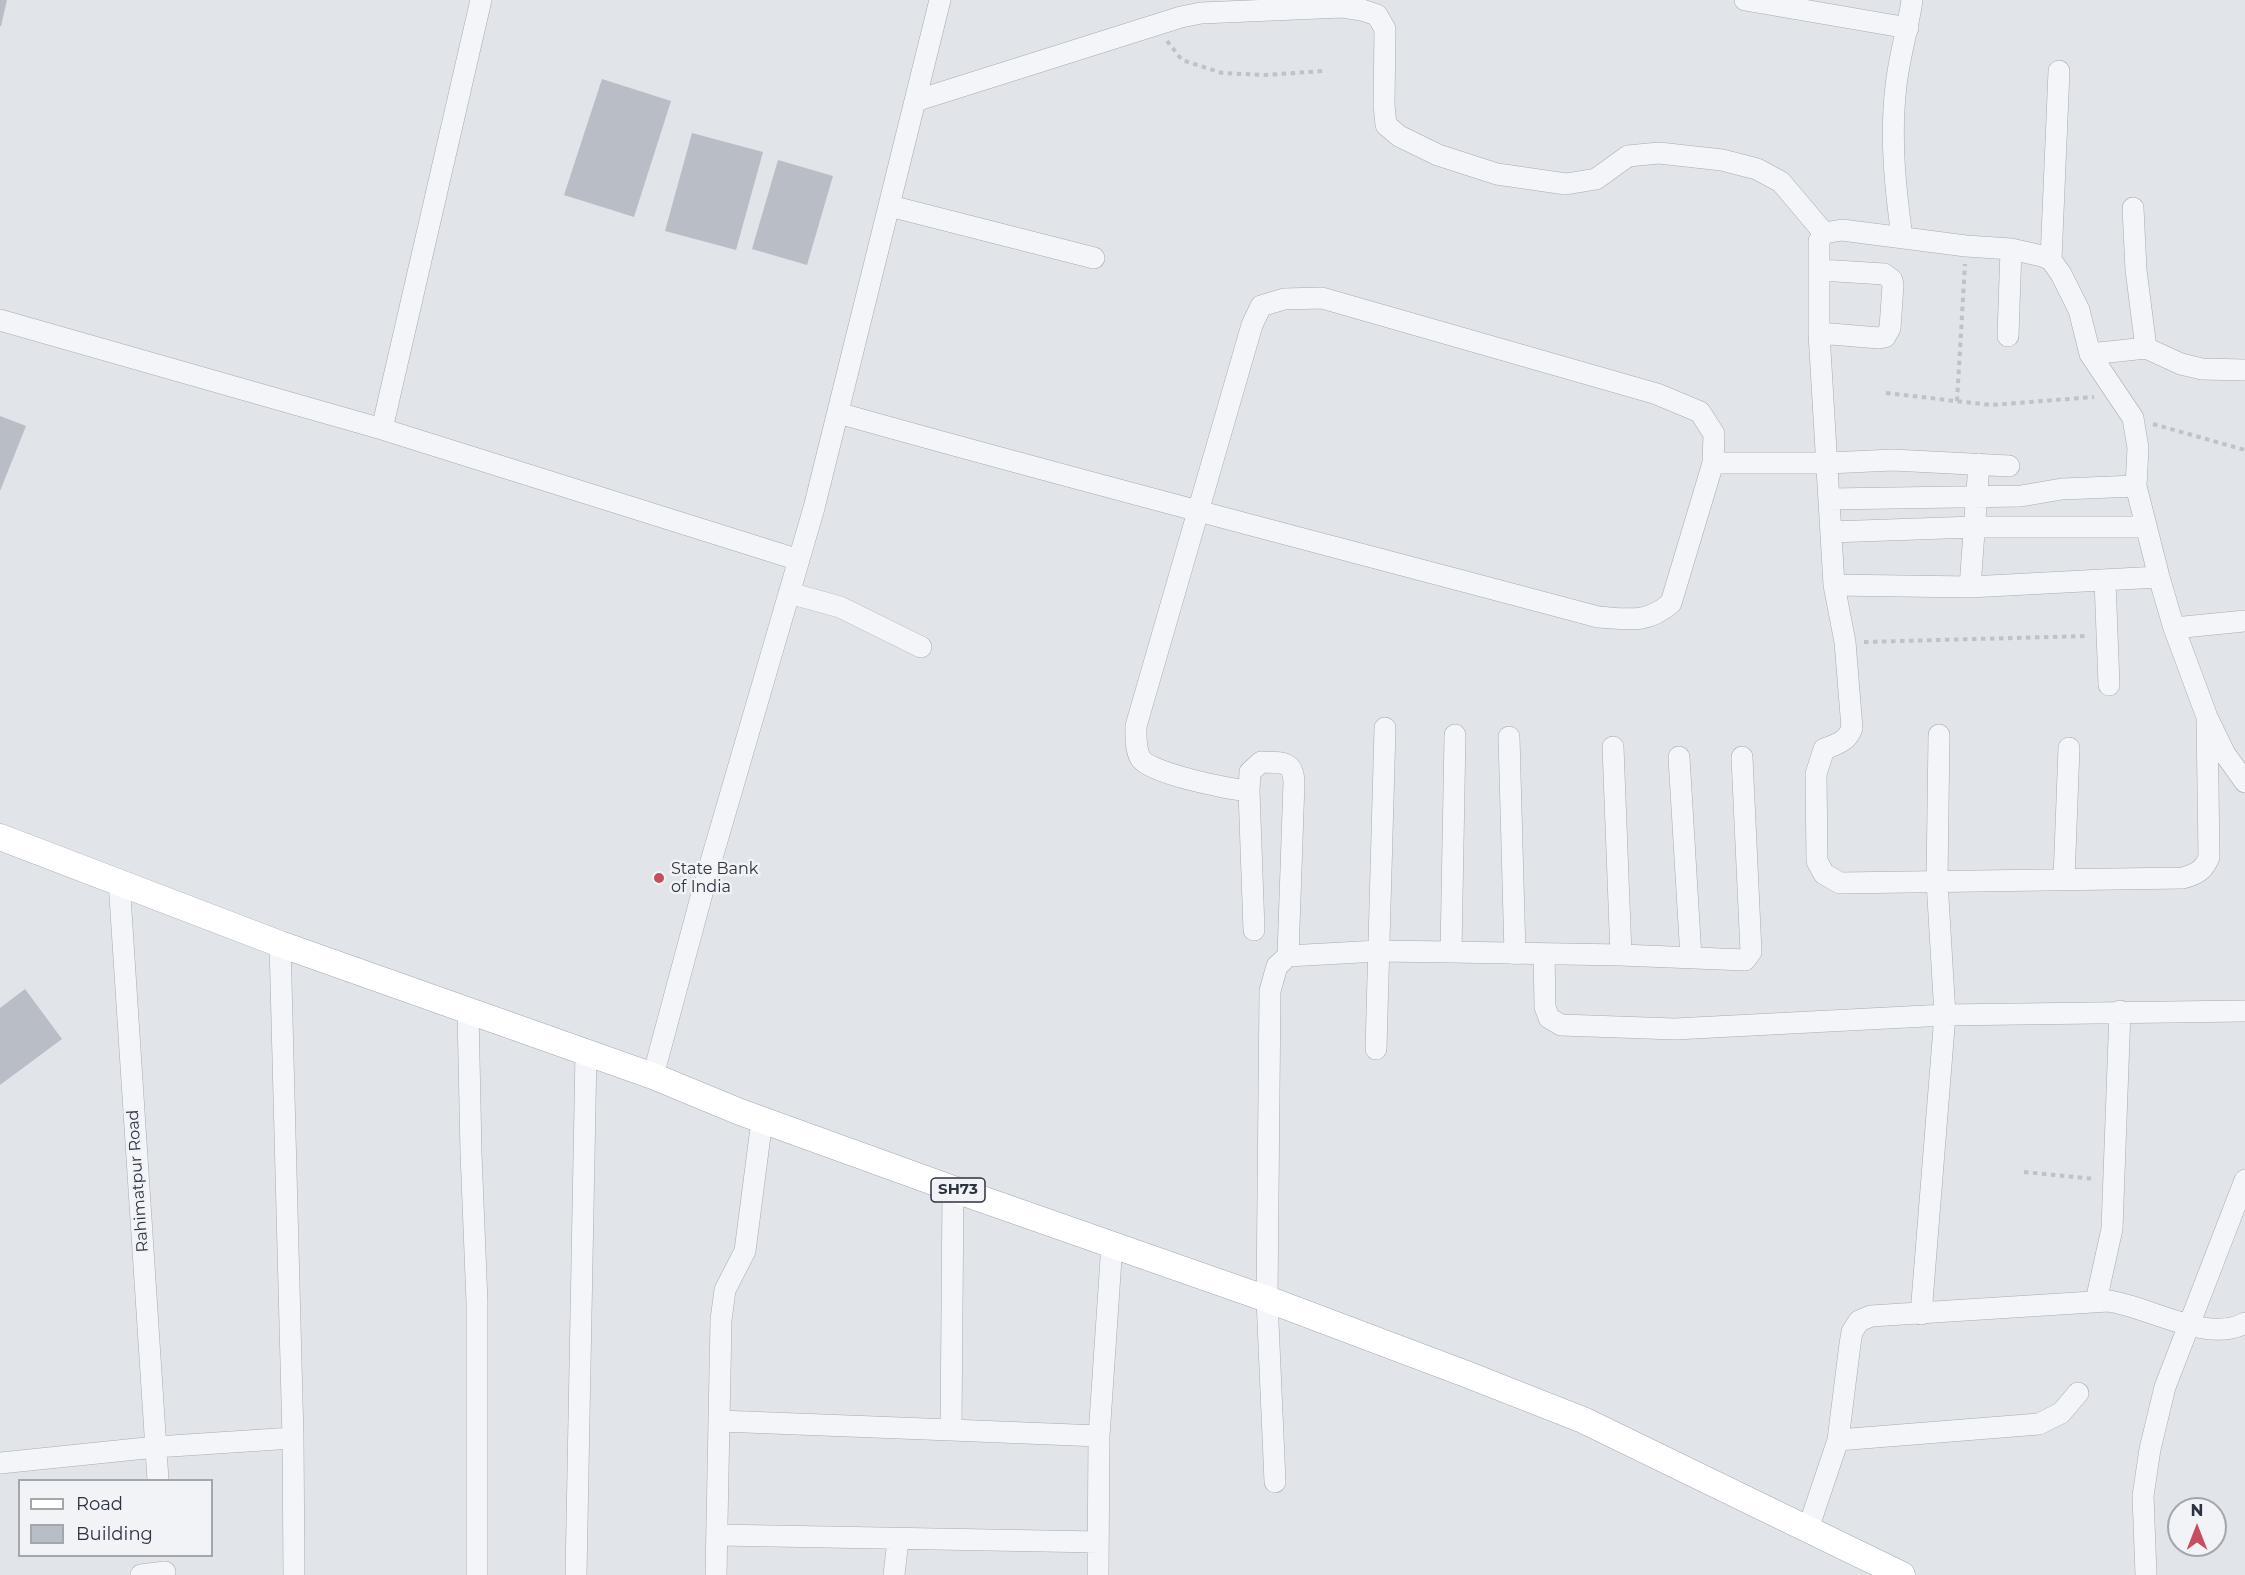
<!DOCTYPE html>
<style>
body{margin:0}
#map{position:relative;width:2245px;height:1575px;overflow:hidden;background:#e1e4e9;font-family:Montserrat,sans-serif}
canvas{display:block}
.legend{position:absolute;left:18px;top:1479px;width:195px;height:78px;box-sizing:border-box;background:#f1f3f7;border:2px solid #a2a6ae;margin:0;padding:8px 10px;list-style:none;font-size:18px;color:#2b3240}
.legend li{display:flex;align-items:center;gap:12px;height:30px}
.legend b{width:30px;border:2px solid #a2a6ae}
.north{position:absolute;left:2167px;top:1497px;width:60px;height:60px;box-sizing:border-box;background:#f1f3f7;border:2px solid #a2a6ae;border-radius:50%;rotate:0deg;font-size:16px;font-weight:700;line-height:24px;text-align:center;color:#2b3240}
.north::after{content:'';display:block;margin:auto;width:21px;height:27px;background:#c64e5e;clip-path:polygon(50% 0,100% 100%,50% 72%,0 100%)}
</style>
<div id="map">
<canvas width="2245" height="1575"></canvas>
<ul class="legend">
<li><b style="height:8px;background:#fff"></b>Road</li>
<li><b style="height:16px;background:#b9bdc6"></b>Building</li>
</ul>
<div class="north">N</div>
</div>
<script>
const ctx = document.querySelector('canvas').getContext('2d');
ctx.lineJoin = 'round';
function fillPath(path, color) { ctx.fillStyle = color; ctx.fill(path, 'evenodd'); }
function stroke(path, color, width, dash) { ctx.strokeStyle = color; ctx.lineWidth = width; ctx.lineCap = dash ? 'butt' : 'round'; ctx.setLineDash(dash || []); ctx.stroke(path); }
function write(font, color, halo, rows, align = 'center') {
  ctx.font = font + ' Montserrat,sans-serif'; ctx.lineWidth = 5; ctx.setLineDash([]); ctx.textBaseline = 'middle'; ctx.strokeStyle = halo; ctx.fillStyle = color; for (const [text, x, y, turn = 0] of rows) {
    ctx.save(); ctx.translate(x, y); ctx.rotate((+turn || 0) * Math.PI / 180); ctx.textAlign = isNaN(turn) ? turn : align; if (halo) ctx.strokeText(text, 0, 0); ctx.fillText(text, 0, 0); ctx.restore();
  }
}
const building = new Path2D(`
 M0,0H7L1,26H0Z
 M602,79L671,101L634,217L564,195Z
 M692,133L763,152L736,250L665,231Z
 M778,160L833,176L807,265L752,249Z
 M0,416L26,426L0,491Z
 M25,989L62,1039L0,1085V1008Z`);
const path = new Path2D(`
 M1167,41L1182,60L1222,73L1265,75L1323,71
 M1886,393L1991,405L2094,397
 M1957,401L1965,264
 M2153,424L2245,450
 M1864,642L2088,636
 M2024,1172L2095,1179`);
const minor = new Path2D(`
 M1745,0L1908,28
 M915,101L1181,17L1201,13L1342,7L1362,10L1377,15L1385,29L1384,105L1386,125L1399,136L1438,155L1497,174L1566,184L1596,179L1628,156L1659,153L1722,160L1757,169L1781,182L1824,233
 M890,206L1094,258
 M1902,237C1895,186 1890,137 1896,86C1899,57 1908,29 1912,0
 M2051,260L2059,71
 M0,320L382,429L799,560
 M1819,333L1879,338L1885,337L1890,328L1893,285L1892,280L1884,274L1820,270
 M2008,336L2011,249
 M2146,348L2181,364L2202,369L2245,370
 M2090,354L2146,348L2136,270L2133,208
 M838,413C1090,484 1344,549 1598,617C1628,619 1647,624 1671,603L1713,463
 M382,429L481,0
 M1830,499L2021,496L2062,489L2136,486
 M1831,532L1974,527H2146
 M2105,581L2109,685
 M1834,585L1970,587L1979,464
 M1970,587L2159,577
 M789,593L840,607L921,647
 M2174,628L2245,621
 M2207,717L2209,857C2204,870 2197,874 2183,878L1840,883L1824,874L1817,861L1816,774L1824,749C1837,744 1847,742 1852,728L1845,642L1834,585L1819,333V241L1824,233L1842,230L1966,246L2011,249L2042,256L2051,260L2061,274L2079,310L2090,354L2133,418L2138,448L2136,486L2159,577L2174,628L2207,717L2225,754L2245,782
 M1509,737L1515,954
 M1613,747L1621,955
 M1679,757L1691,958
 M1249,791L1250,772L1261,762C1280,763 1293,759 1294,782L1288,956L1277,966L1270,991L1267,1299L1275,1482
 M2064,879L2069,748
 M119,881L158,1480
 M1254,930L1249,791C1229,789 1152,774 1141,759C1135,750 1136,735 1136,726L1252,325L1261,306L1284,299L1322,298L1657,394L1700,412L1714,434L1713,463H1828L1893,460L2009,466
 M1451,952L1455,735
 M1544,954L1545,1007L1549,1018L1561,1025L1675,1029L1945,1015L2245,1011
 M1288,956L1378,951L1451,952L1621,955L1745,960L1751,952L1742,757
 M468,1011L471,1153L477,1302V1575
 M1376,1049L1385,728
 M653,1076L707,875L814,508L940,0
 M2096,1301L2112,1229L2120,1011
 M1921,1314L1945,1015L1937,881L1939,735
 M720,1421L951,1430L953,1189
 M951,1430L1099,1436
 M293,1438L294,1575
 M1838,1440L2039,1424L2061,1413L2078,1393
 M0,1463L156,1447L293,1438L280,944
 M1808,1529L1838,1440L1850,1344L1852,1332L1859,1321L1871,1316L2108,1301C2148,1306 2208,1344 2245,1323
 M718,1535L1098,1542
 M141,1575L165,1572
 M576,1575L586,1053
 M716,1575L721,1320L725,1290L745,1251L762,1120
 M894,1575L898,1540
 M1098,1575L1099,1436L1112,1244
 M2146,1575L2143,1496L2150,1449L2165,1387L2245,1180`);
const major = new Path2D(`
 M0,837L280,944L653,1076L740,1112L953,1189L1267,1299L1466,1374L1583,1420L1902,1575`);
const markers = [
 [659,878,6,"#c64e5e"]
];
const shields = [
 [958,1190,54]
];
const shieldNames = [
 ["SH73",958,1190]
];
const poiNames = [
 ["State Bank",671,869],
 ["of India",671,887]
];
const streetNames = [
 ["Rahimatpur Road",138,1181,-94]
];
fillPath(building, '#b9bdc6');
stroke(minor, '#a7abb3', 22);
stroke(major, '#a1a9b4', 27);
stroke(path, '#c0c2c8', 4, [4.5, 4.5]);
stroke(minor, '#f4f5f8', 21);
stroke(major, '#fff', 26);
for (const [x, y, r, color] of markers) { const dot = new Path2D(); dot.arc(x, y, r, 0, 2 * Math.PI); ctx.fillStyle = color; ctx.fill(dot); stroke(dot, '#f1f3f7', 2); }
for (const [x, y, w] of shields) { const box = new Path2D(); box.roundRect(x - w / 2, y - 12, w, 24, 4.5); ctx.fillStyle = '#f1f3f7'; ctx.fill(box); stroke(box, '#2b3240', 1.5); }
write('bold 15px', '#2b3240', null, shieldNames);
write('16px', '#2b3240', '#f1f3f7', poiNames, 'left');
write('16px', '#2b3240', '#f1f3f7', streetNames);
</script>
